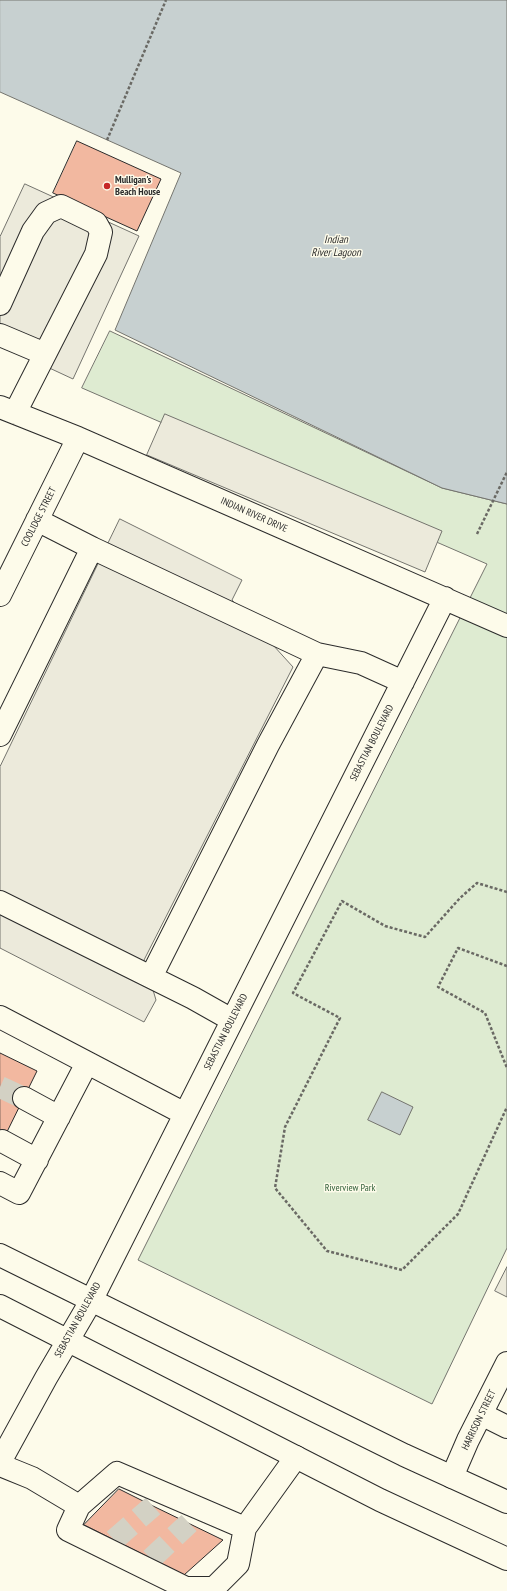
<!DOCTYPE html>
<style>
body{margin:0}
canvas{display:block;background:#fdfbea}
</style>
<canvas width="507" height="1591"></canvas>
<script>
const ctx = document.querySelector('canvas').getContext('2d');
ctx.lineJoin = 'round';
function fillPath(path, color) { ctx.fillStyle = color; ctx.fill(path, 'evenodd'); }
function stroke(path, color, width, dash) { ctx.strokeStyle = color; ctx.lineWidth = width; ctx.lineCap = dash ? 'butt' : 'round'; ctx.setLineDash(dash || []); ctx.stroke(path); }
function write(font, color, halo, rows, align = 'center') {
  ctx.font = font + ' "PT Sans Narrow",sans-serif'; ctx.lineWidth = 3; ctx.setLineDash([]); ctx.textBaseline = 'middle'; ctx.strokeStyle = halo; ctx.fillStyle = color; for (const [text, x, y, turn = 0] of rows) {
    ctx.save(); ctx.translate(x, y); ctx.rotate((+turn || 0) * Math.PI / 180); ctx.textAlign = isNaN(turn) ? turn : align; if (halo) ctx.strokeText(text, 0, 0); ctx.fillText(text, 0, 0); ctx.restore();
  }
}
const green = new Path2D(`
 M110,331L442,488L507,504V1248L432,1404L138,1260L487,564L82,388Z`);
const parking = new Path2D(`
 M25,184L139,236L73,379L0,345V237Z
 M165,414L442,531L425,572L147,455Z
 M120,519L242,580L232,600L293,667L144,960L156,1000L144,1022L0,948V767Z
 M507,1267V1297L495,1291Z`);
const water = new Path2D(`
 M0,0H507V504L442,488L115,330L181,173L0,92Z
 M382,1092L413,1107L400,1135L368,1120Z`);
const building = new Path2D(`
 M77,141L161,179L137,231L53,193Z
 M0,1053L37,1071L0,1146Z
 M119,1489L153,1506L223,1540L184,1575L84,1525Z`);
const minorTunnel = new Path2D(`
 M0,1087L24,1098
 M114,1540L153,1506
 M151,1559L189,1523`);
const path = new Path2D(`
 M107,140L166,0
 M477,534L507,472
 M507,892L477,883L460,898L425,937L385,926L342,901L293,993L340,1018L285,1127L275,1188L327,1251L402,1270L458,1214L507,1107
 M507,966L458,948L438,987L485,1013L507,1068`);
const minor = new Path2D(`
 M0,304L33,231L46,213L61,206L96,223L101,232L96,254L15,413
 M0,335L45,354
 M0,407L78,438L507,626
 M92,548L317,654L361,663L403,682
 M0,595L78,438
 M0,735L92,548L37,520
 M0,902L193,998L232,1020
 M151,977L268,745L317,654
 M0,1017L185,1114
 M24,1098L59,1117
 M2,1141L37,1160
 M0,1183L19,1193L87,1063
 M91,1301L445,598
 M481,1414L507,1427
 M0,1465L32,1478L79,1506
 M117,1473L245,1528L238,1564L214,1588H186L68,1530L79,1506Z
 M452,1477L468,1440L507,1363
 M245,1528L296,1457`);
const major = new Path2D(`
 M0,1255L404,1455L507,1502
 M0,1306L380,1500L507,1559
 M0,1462L46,1378L91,1301`);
const markers = [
 [107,186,4,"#c62828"]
];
const poiNames = [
 ["Mulligan's",115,180],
 ["Beach House",115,192]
];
const streetNames = [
 ["INDIAN RIVER DRIVE",254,515,24],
 ["COOLIDGE STREET",39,517,-63],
 ["SEBASTIAN BOULEVARD",372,743,-63],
 ["SEBASTIAN BOULEVARD",226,1032,-63],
 ["SEBASTIAN BOULEVARD",78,1320,-61],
 ["HARRISON STREET",479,1420,-64]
];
const parkNames = [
 ["Riverview Park",350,1188]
];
const waterNames = [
 ["Indian",336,240],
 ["River Lagoon",336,253]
];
fillPath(green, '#deebd1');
stroke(green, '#74746e', 1);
fillPath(parking, '#eceadb');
stroke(parking, '#74746e', 1);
fillPath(water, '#c7d0d0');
stroke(water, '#74746e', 1);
fillPath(building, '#f2b8a0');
stroke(building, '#2b2b2b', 1);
stroke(minorTunnel, '#d3d1c4', 22, [22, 11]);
stroke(minor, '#2b2b2b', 24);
stroke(major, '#2b2b2b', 24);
stroke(path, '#6a6964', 2.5, [3, 2]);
stroke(minor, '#fdfbea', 22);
stroke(major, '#fdfbea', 22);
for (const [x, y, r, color] of markers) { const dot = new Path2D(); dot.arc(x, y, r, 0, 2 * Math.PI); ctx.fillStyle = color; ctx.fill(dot); stroke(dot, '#fdfbea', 1.5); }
write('bold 10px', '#2b2b2b', '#fdfbea', poiNames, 'left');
write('10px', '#2b2b2b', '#fdfbea', streetNames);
write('10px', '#34623c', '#fdfbea', parkNames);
write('italic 11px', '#2b2b2b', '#fdfbea', waterNames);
</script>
